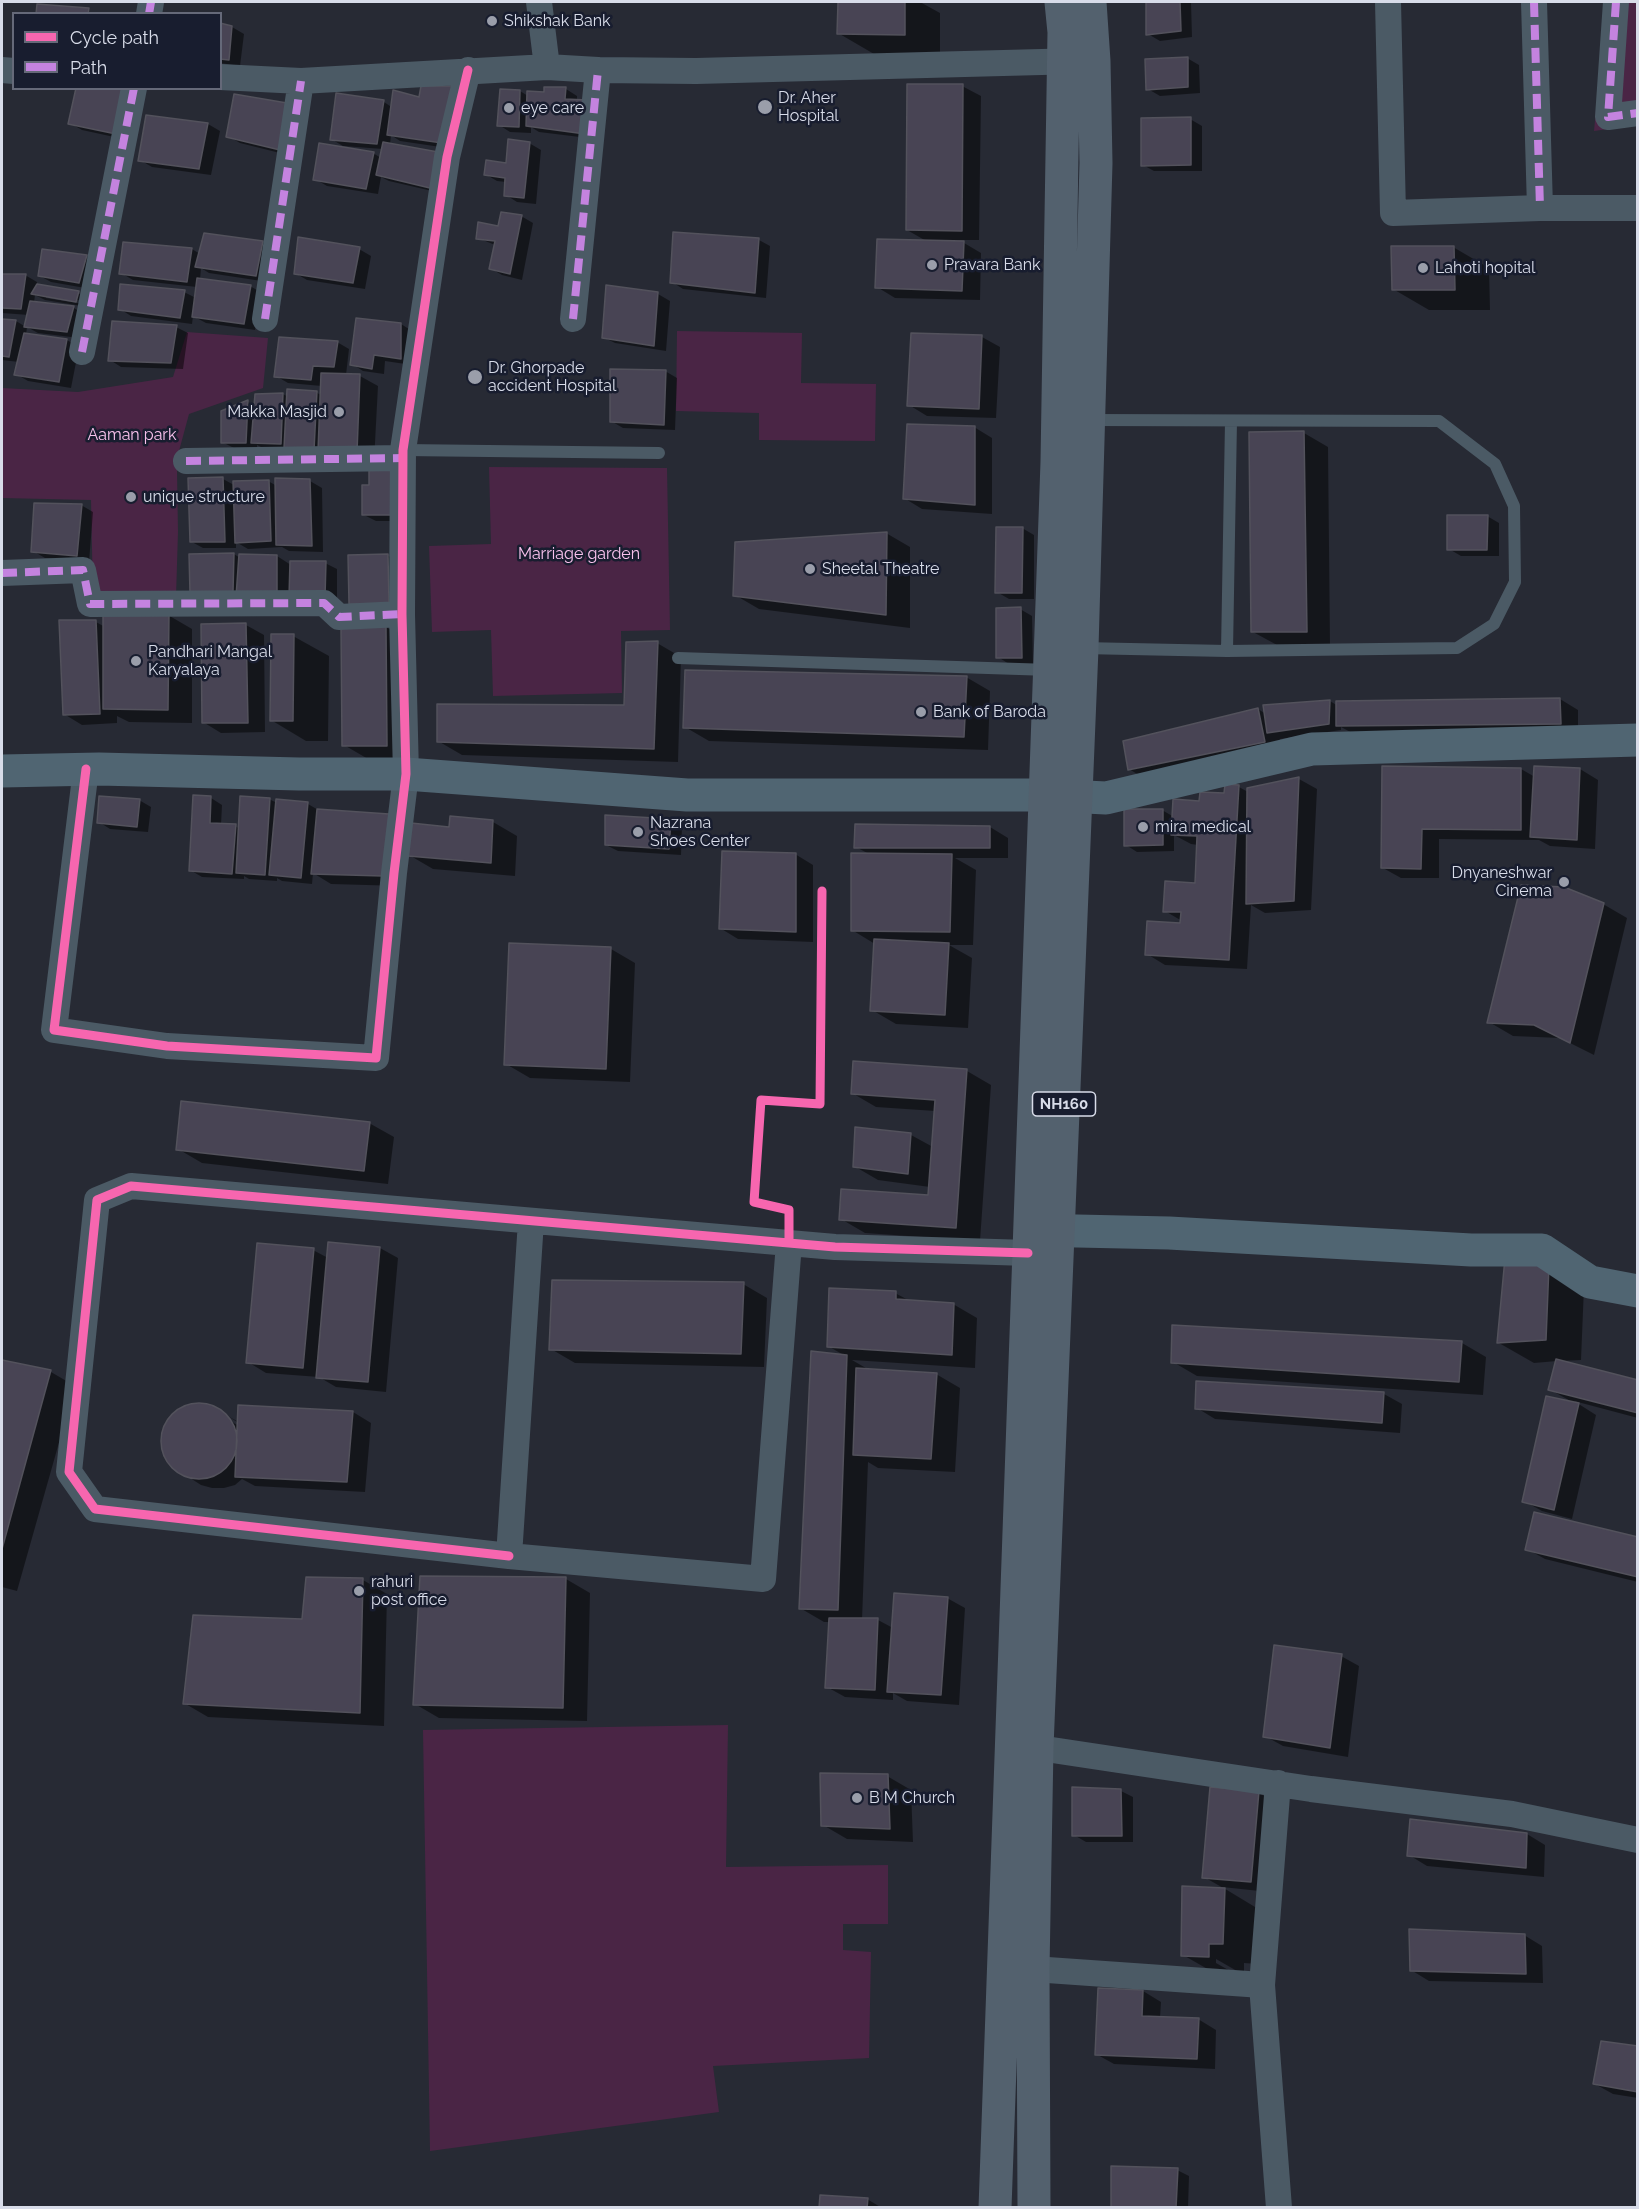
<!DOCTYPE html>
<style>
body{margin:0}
#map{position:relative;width:1639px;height:2209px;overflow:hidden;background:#272a34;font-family:Raleway,sans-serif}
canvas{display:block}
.frame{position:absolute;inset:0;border:3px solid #d8dce9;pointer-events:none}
.legend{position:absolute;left:12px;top:12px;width:210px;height:78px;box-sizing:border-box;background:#181d2f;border:2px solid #656979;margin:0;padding:8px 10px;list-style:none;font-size:18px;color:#d8dce9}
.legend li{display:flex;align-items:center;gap:12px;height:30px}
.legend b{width:30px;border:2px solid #656979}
</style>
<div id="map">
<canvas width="1639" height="2209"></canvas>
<div class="frame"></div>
<ul class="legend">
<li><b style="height:8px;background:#f766af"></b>Cycle path</li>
<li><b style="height:8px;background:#c483df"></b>Path</li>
</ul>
</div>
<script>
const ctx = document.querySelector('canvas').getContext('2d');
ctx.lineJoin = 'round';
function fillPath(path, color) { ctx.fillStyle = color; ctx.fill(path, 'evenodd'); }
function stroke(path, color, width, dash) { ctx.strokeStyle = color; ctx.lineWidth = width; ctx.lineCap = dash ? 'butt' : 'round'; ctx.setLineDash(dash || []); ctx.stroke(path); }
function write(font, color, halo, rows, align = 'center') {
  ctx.font = font + ' Raleway,sans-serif'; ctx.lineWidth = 5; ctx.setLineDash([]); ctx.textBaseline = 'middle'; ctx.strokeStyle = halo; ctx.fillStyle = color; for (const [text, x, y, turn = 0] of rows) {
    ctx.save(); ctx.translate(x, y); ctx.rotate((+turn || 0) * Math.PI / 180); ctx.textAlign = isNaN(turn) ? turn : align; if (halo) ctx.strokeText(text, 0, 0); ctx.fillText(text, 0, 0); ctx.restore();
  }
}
const green = new Path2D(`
 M1606,2H1637V125L1594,131Z
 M677,331L802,333L801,383L876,384L875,441L759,440V413L676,411Z
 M187,332L268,338L263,388L189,414L179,451L177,471L178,532L176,597H93L91,500L2,498V388L78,392L173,377Z
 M489,467L667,468L670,630L621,631L622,693L493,696L491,630L432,632L429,546L491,544Z
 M728,1725L726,1867L888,1865V1924H843V1950L871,1952L869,2058L713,2066L719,2112L430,2151L423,1730Z`);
const shadow = new Path2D(`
 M839,2H920L940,13V55L874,54L838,33Z
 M1148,2H1191L1192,37L1160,41L1148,34Z
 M220,25L232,27L244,34L240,66L220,63Z
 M1187,58L1199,65L1200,93L1160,96L1148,89Z
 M962,86L981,96L979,240H959L981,253L980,300L895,298L877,287L928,242L907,230Z
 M78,88L128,140L82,130L70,123Z
 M566,89L577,96V101L596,139L539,132L531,127V133L510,132L499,125L520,91L528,96Z
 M235,96L292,156L240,143L228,136Z
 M384,102L454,149L400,141L391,135L390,145L445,194L389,181L381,177L378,194L327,186L315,179L373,153L381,158L383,149L343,146L331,139Z
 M148,116L208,124L220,131L211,175L152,167L140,160Z
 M1190,119L1202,126V171H1154L1143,165Z
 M529,143L541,150L536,204L517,202L506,195V182L497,181L485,174L507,164Z
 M521,216L533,223L522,280L502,275L490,268L495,245L478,238Z
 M205,235L263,243L275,249L268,282L209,273L201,268L200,280L250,286L262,293L255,330L206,323L193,316L192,324L131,316L120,309L184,292L196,298L197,287L133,280L121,273L192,249L200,254Z
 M759,240L770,246L766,298L683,289L672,282Z
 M1453,247L1489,268L1490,310H1429L1393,289Z
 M359,249L371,256L365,289L307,280L295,273Z
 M86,257L98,263L91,289L51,282L40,276Z
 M2,275H25L37,282V285L78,293L90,300L88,307L45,300L35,295L34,303L74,308L85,315L79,338L38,333L27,327L26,335L67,340L79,347L71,388L28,381L16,374L19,362L2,360V321H16L26,327L29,315L2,313ZM46,295L84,301V304L46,298Z
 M658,294L670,301L666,351L615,343L603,337Z
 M401,324L412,331V365L385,361L384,374L363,371L352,364Z
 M176,327L188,333L183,369L121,367L110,360Z
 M982,337L1000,347L996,418L927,416L909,405Z
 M337,342L349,349L346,375L360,376L378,386L374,462L265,449L257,445V449L234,448L222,442L223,412L248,402L256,406L283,394L288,397L316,392L322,396V386L288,383L276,376Z
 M665,371L677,378L675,430L623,428L611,421Z
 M974,427L992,438V514L922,509L904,498Z
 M1304,433L1328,447L1330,645H1277L1253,632Z
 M223,479L234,485L268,481L277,486L310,481L322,488L323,552L289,551L282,547L248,549L236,542V548H203L192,542Z
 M364,487L406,521H376L364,515Z
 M81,505L93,512L89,562L45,558L33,551Z
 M1487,516L1499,523V556H1461L1449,549Z
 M1022,528L1034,535V599H1009L997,592Z
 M886,533L910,547V628L759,609L735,595Z
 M234,554L240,558L277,556L291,565L325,563L337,569V603L203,599Z
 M387,555L399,562L400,611L363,610Z
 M1020,609L1032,616L1033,664H1009L998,657Z
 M168,615L192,629V723L129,722L117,716V723L82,725L64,714L96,622L105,627Z
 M203,625H246L264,635L265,732L221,733L203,722Z
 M386,627L410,641V759H368L344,745Z
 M293,636L329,656L328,741H306L271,720Z
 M657,643L681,657L678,762L462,755L438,741L626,707Z
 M966,677L990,691L988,750L709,741L685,727Z
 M1560,699L1578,710V733L1356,735L1341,727V730L1280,739L1282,752L1147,780L1129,769L1258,709L1266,714L1330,701L1338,706Z
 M1384,768L1521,769L1535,777L1580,769L1598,780L1595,849L1550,846L1539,840L1439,839V878H1401L1383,868Z
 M1299,779L1317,789L1311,910L1265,913L1251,905L1247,969L1165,965L1147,954L1182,925V921L1165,911L1196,884L1198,845L1191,844L1174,835V851L1137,852L1126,845L1162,810L1174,817L1201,802L1226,795L1239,787L1248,792Z
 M211,798L222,805L221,825L235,826L240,829L269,799L277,803L308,804L320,811L401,886L331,884L313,873L312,884L282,881L277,878V881L249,879L244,876V879L202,877L190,870Z
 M139,800L151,807L148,832L110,829L99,822Z
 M670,820L682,827L681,855L618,851L606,845Z
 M493,822L517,836L515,876L433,869L409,855L450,829Z
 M990,827L1008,838V858H955L976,870L973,945H949L972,958L968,1028L896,1024L872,1010L875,944L852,930L869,854L856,847Z
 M795,854L813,865V942L738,939L720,928Z
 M1603,904L1627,918L1594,1055L1560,1038L1513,1036L1489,1022Z
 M611,949L635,963L630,1082L530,1078L506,1064Z
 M855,1063L967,1071L991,1085L980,1241L865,1233L841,1219L929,1197L930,1187L878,1180L854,1166L856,1128L911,1135L933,1147L935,1111L876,1107L852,1093Z
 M369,1123L394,1137L388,1184L202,1163L178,1149Z
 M380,1248L398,1258L386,1392L336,1387L319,1377L266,1373L248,1362L313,1250L328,1258Z
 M1549,1267L1584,1287L1581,1360L1560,1361L1638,1382V1418L1574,1401L1596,1415L1572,1519L1542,1511L1524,1501L1574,1403L1549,1389L1557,1361L1534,1363L1499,1343Z
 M743,1284L767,1298L764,1367L575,1363L551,1349Z
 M895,1293L910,1301L953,1304L977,1318L975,1368L852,1360L871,1371L936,1374L960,1388L955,1472L878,1468L868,1462L862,1620H878L893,1628L947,1598L965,1608L959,1705L907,1701L893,1693V1700L845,1697L827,1687L830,1622H824L800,1608L813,1353L847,1357L828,1346Z
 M1462,1343L1486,1357L1483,1395L1197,1376L1173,1362Z
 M2,1361L51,1372L75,1386L17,1591L2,1587Z
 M1384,1394L1402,1404L1400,1433L1215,1419L1197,1408Z
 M196,1405L208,1406L239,1422L240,1406L353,1412L371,1423L365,1492L255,1486L242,1479L235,1485L224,1488H212L201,1485L173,1467L166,1458L163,1447V1435L166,1424L173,1415L183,1408ZM224,1414L239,1423V1426L223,1417Z
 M1638,1538V1582L1545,1559L1527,1549Z
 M421,1578L566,1579L590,1593L587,1721L439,1718L415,1704Z
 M363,1580L387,1594L384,1726L208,1717L184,1703Z
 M1341,1656L1359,1666L1348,1757L1283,1746L1265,1736Z
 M887,1776L911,1790L913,1842L847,1839L823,1825Z
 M1121,1791L1133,1797V1842H1086L1074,1835Z
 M1259,1793L1277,1803L1269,1892L1222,1887L1260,1910L1258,1964L1244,1963V1975L1216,1959V1963L1239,1976L1218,1975L1183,1955L1225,1889L1204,1877Z
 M1411,1820L1527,1834L1545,1845L1544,1877L1427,1866L1409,1855Z
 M1524,1935L1542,1946L1543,1983L1429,1981L1411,1970Z
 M1143,1991L1161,2002L1160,2018L1198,2019L1216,2030L1215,2069L1114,2064L1096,2054Z
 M1638,2048V2098L1613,2094L1595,2084Z
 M1177,2170L1189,2176L1188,2208H1112Z
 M867,2199L882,2208H820Z`);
const building = new Path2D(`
 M838,2H905V35L837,34Z
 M1146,2H1180L1181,31L1146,35Z
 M37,4L89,8L88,14H36Z
 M220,23L232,26L229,60L220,59Z
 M1188,57V87L1146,90L1145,59Z
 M907,84H963L962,231L906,230Z
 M421,86H453L442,143L387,135L393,90L419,97Z
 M544,87H566L565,99L587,100L585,134L526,126L527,91L544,92Z
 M76,88H126L116,134L68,124Z
 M500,89L520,90L519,127L497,126Z
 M336,93L384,100L377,144L330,140Z
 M234,94L287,103L280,150L226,137Z
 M146,115L208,123L199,169L138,161Z
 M1191,117V165L1141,166V118Z
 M508,139L530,142L524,198L504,196L505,178L484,175L486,160L506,163Z
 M383,142L438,152L434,189L376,175Z
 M319,143L374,152L366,189L313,180Z
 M501,212L522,215L510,274L489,269L495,241L476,239L478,222L498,226Z
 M673,232L759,238L755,293L670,283Z
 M204,233L263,241L256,276L195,267Z
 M298,237L360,247L353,283L294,274Z
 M877,239L964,241L962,291L875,288Z
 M123,242L192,248L187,282L119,274Z
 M1391,246H1454L1455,290H1392Z
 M42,249L87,255L79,283L38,276Z
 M2,274H26L21,309L2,308Z
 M197,278L251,285L244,324L192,317Z
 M37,284L79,291L76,302L31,294Z
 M120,284L185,290L180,318L118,310Z
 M606,285L658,292L654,346L602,338Z
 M30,301L74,306L67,332L24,327Z
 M356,318L401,323V359L374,355L372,369L350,365Z
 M2,319L16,320L9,357L2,356Z
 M112,321L177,325L171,363L108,361Z
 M24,333L67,339L59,382L14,375Z
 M911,333L982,335L979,409L907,406Z
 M279,337L338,341L334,367L313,366L311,380L274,377Z
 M610,369L666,370L664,425L610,422Z
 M321,373L360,374L357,452L318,451Z
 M287,389L317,391L314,450L284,448Z
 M283,393L281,444L251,443L255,394Z
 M248,400L246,443H221V411Z
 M907,424L975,426V505L903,499Z
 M1304,431L1307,632H1251L1249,432Z
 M369,470H395V515H362V485H369Z
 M223,477L225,542H190L188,478Z
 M275,478L310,479L312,546L276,545Z
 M269,480L271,541L235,543L233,481Z
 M34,503L82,504L77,556L31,552Z
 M1447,515H1488L1487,550H1447Z
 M996,527H1023L1022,593H995Z
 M887,532L886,615L733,596L735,542Z
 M234,553L233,592L190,593L189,554Z
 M239,554L277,555V597H236Z
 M388,554L389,605L349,604L348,555Z
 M290,561H326L325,597H289Z
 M1021,607L1022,658H996V608Z
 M103,613H169L168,710L103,709Z
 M59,620H96L100,714L63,715Z
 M246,623L248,723H202L201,624Z
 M341,626H386L387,746H342Z
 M271,634H294L293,721H270Z
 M658,641L654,749L437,742V704L624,705L626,642Z
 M685,670L967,676L964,737L683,728Z
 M1560,698L1561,724L1336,726V701Z
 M1330,700L1329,724L1267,733L1263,705Z
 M1258,708L1265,742L1128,770L1123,741Z
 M1382,766L1521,768V830L1422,829L1421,869L1381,868Z
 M1534,766L1580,768L1577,840L1530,837Z
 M1299,777L1294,901L1246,904L1247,788Z
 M1225,784L1239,785L1229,960L1145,955L1147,921L1180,923L1181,912H1163L1165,881L1195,883L1197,836L1171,835L1173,799L1199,801L1200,792L1224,793Z
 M193,795L211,796L210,823L236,824L232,874L189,871Z
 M99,796L140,799L137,827L97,823Z
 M240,796L270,798L265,875L236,873Z
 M276,799L308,802L301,878L269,875Z
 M317,809L389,814L383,876L311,874Z
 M1124,809H1163V845L1124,846Z
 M605,815L671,819L669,849L605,845Z
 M450,816L493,820L491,863L408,856L411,823L449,827Z
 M855,824L990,826V848H854Z
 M722,851L796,853V932L719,929Z
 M851,853L952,854L950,932L851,931Z
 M1521,885L1564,887L1604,903L1570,1043L1534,1025L1487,1023Z
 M874,939L949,943L945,1015L870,1011Z
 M509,943L611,947L606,1069L504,1065Z
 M853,1061L967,1069L956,1228L839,1220L841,1189L928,1195L935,1100L851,1094Z
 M181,1101L370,1122L364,1171L176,1150Z
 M855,1127L911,1133L908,1174L853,1167Z
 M328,1242L380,1247L368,1382L316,1378Z
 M257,1243L314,1248L303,1368L246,1363Z
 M1505,1258L1549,1265L1546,1340L1497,1343Z
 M552,1280L744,1282L741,1354L549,1350Z
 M829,1288L896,1291V1299L954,1303L952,1355L827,1347Z
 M1172,1325L1462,1341L1459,1382L1171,1363Z
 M811,1351L847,1355L838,1610L799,1609Z
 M1556,1359L1638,1380V1413L1548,1390Z
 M2,1360L51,1370L2,1549Z
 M856,1368L937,1373L931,1459L853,1455Z
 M1196,1381L1384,1392L1382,1423L1195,1409Z
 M1546,1396L1579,1403L1554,1510L1522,1502Z
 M161 1441a38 38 0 1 1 76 0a38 38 0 1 1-76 0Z
 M238,1405L353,1411L347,1482L235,1477Z
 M1534,1512L1638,1537V1577L1525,1550Z
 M420,1576L566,1577L563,1708L413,1705Z
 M306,1577L363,1578L360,1713L183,1704L193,1615L302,1619Z
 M894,1593L948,1597L941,1695L887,1692Z
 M829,1618H878L875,1690L825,1688Z
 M1274,1645L1342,1654L1330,1748L1263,1737Z
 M820,1773L888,1774L890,1829L821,1826Z
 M1072,1787L1121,1789L1122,1836H1072Z
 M1210,1787L1259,1791L1251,1882L1202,1878Z
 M1410,1819L1527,1833L1526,1868L1407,1856Z
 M1182,1886L1225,1888L1223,1944H1209V1957L1181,1956Z
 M1409,1929L1525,1934L1526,1974L1410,1971Z
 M1098,1988L1143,1990L1142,2016L1199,2018L1197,2059L1095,2055Z
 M1601,2041L1638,2046V2092L1593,2084Z
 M1111,2166L1178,2168L1176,2208H1111Z
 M820,2195L868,2198L867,2208H819Z`);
const lane = new Path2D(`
 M403,450L659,453
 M1082,648L1227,651L1457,648L1494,624L1515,582L1514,506L1495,464L1439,421L1088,420
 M1227,651L1231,421
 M678,658L1050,670`);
const street = new Path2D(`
 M539,2L547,67
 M1388,2L1393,213L1540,208H1638
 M1534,2L1540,208
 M1616,2L1608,117L1638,113
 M149,14L151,2
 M2,70L14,71
 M220,77L301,81L547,67L598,70L696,71L1080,61
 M265,319L301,81
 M573,319L598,70
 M82,352L134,88
 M186,461L403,458
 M2,573L83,570L90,604L324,603L339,617L402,614
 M86,769L54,1030L167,1046L376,1058L394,873L406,774L402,614L403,450L447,157L468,70
 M531,1221L509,1556L763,1579L789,1243
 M509,1556L95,1509L69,1472L97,1200L131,1186L835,1247L1028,1253
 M1019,1745L1311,1789L1512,1814L1638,1840
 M1033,1969L1262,1985L1278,1783
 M1262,1985L1279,2208`);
const secondary = new Path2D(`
 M2,771L99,769L299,774H406L687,795H1045L1106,798L1312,749L1638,740
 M1031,1230L1169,1233L1471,1250H1542L1590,1282L1638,1291`);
const highway = new Path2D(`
 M995,2208L1057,462L1064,32L1061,2
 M1034,2208L1033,1969L1037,1747L1082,648L1096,163L1094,61L1090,2`);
const quiet = new Path2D(`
 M1534,2L1540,208
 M1616,2L1608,117L1638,113
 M149,14L151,2
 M265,319L301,81
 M573,319L598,70
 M82,352L134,88
 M186,461L403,458
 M2,573L83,570L90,604L324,603L339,617L402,614`);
const cycleway = new Path2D(`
 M86,769L54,1030L167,1046L376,1058L394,873L406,774L402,614L403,450L447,157L468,70
 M789,1243V1210L754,1202L761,1100L820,1104L822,891
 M509,1556L95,1509L69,1472L97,1200L131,1186L835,1247L1028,1253`);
const markers = [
 [492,21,6,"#9a9eaa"],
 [765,107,8,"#9a9eaa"],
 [509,108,6,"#9a9eaa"],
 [932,265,6,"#9a9eaa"],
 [1423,268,6,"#9a9eaa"],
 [475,377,8,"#9a9eaa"],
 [339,412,6,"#9a9eaa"],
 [131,497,6,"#9a9eaa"],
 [810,569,6,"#9a9eaa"],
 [136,661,6,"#9a9eaa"],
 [921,712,6,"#9a9eaa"],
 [1143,827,6,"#9a9eaa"],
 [638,832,6,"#9a9eaa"],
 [1564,882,6,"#9a9eaa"],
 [359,1591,6,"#9a9eaa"],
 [857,1798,6,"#9a9eaa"]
];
const shields = [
 [1064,1104,63]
];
const shieldNames = [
 ["NH160",1064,1104]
];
const poiNames = [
 ["Shikshak Bank",504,21],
 ["Dr. Aher",778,98],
 ["Hospital",778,116],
 ["eye care",521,108],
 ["Pravara Bank",944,265],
 ["Lahoti hopital",1435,268],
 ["Dr. Ghorpade",488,368],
 ["accident Hospital",488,386],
 ["Makka Masjid",327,412,"right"],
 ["unique structure",143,497],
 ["Sheetal Theatre",822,569],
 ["Pandhari Mangal",148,652],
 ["Karyalaya",148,670],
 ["Bank of Baroda",933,712],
 ["Nazrana",650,823],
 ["Shoes Center",650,841],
 ["mira medical",1155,827],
 ["Dnyaneshwar",1552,873,"right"],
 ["Cinema",1552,891,"right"],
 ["rahuri",371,1582],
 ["post office",371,1600],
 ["B M Church",869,1798]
];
const parkNames = [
 ["Aaman park",132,435],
 ["Marriage garden",579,554]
];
fillPath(green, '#4a2545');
fillPath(shadow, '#0007');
fillPath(building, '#484454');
stroke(building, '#53525c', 1.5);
stroke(lane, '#4b5a65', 12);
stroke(street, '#4b5a65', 26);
stroke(secondary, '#506572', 33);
stroke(highway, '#53616e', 33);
stroke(quiet, '#c483df', 8, [15, 8]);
stroke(cycleway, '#f766af', 9);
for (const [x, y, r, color] of markers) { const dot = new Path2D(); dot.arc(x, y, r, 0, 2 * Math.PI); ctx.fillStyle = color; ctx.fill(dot); stroke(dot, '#181d2f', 2); }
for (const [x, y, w] of shields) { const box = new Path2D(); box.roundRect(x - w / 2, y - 12, w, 24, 4.5); ctx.fillStyle = '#181d2f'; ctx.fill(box); stroke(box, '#d8dce9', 1.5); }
write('bold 15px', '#d8dce9', null, shieldNames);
write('16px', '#d8dce9', '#181d2f', poiNames, 'left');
write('16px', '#f9c2ed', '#181d2f', parkNames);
</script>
